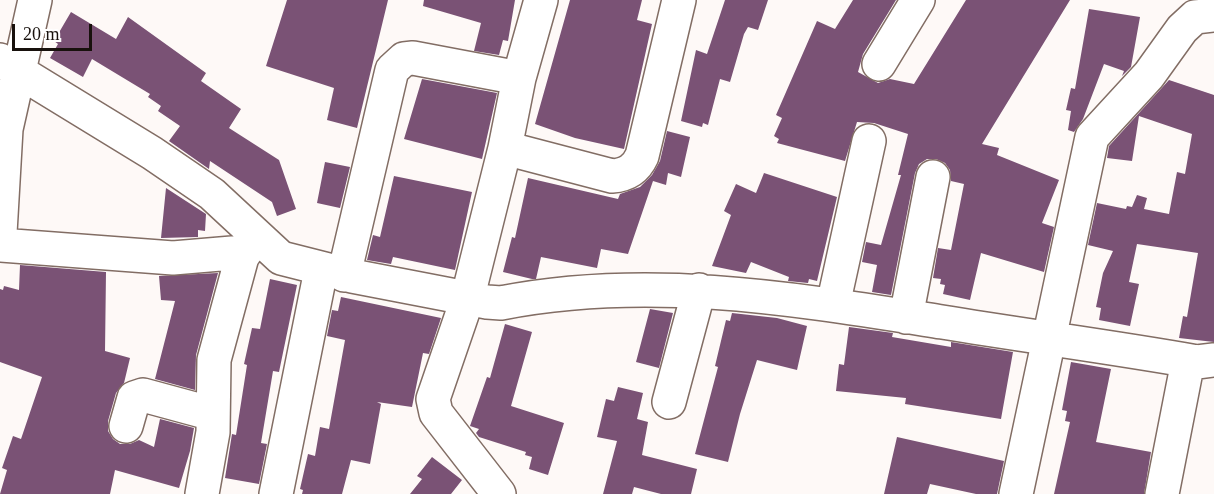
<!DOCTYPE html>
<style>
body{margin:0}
#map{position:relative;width:1214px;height:494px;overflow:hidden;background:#fef9f7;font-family:Georgia,serif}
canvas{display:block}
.scale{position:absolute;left:12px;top:24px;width:80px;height:27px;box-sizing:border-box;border:3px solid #18110d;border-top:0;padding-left:8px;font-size:18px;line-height:21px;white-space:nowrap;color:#18110d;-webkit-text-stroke:4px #fff;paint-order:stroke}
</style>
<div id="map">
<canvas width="1214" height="494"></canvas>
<div class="scale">20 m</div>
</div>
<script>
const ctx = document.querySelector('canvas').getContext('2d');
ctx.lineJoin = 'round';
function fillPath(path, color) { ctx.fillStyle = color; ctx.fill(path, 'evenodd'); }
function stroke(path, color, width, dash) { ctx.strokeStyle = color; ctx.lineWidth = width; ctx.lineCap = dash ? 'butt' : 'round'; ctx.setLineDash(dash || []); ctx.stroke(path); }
const building = new Path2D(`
 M287,0H388L357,128L327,120L334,88L266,66Z
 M424,0H515L508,41L503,40L499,55L474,51L481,23L423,6Z
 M570,0H642L637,20L652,24L624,149L575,138L535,124Z
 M725,0H768L758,30L748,27L744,34L730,82L720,79L708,125L703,123L702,127L681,121L696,50L707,54Z
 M853,0H896L863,54L858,72L878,83L890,79L914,84L966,0H1070L982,144L999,148L997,155L1059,180L1042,223L1054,227L1044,272L981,253L970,300L943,294L945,285L940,284L941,279L933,278L938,248L951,250L964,184L951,181L950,170L945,163L936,159H927L919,164L915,173L891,295L872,292L877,265L862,262L866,242L881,245L901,175H898L908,134L874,123L857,122L845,161L777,143L779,139L774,136L782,118L776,115L817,21L835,29Z
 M1089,9L1140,17L1131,67L1122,76L1124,71L1104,64L1083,119L1074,132L1068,130L1071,111L1066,110L1071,88L1075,89Z
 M71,12L116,39L128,17L206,73L201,81L241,109L229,128L279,160L296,209L277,216L272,202L210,161L209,169L169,141L180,126L158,111L161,106L148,97L150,94L92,59L83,77L50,58L58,44L54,41Z
 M422,79L497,93L482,159L404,139Z
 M1169,80L1214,95V342L1179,338L1183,316L1187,317L1198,253L1137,244L1129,282L1139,284L1130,326L1099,320L1101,308L1096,307L1103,273L1113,251L1088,245L1097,203L1126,209L1127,206L1132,207L1137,195L1147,198L1144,209L1169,214L1177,172L1185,174L1192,134L1139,116L1132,161L1107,158L1109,146Z
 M667,131L690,137L681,177L668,173L666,185L653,181L628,254L601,249L597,268L541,257L536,279H532L503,272L512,237L515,238L528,178L618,199L620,194L640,187L652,175L660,161Z
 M325,162L350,167L340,208L317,203Z
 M764,173L837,197L817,281L809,279L808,283L788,281L789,277L751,262L746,273L712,266L731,215L724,211L736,184L756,193Z
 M394,176L472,192L455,270L393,257L391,264L367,260L373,235L380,237Z
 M166,188L206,214L205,231L198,230V237L161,238Z
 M20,265L106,272L105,351L130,358L124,383L116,393L108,421V431L113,439L120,444H130L139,440L154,447L160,419L194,428L190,451L179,488L115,470L110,494H0L7,470L2,468L13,436L21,439L42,377L0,362V289L3,290L4,286L19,290Z
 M218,273L196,355L195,390L155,379L175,301L161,300L159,276Z
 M270,279L297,285L279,372L273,371L261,443L267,444L259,484L225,478L232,434L236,435L247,365L244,364L252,328L260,329Z
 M341,297L441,318L429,354L423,353L412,407L377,402L381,404L370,464L351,460L342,494H302L303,490L300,489L308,454L315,456L320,427L329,429L345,340L327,336L332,310L338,311Z
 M650,309L673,313L659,368L636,362Z
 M732,313L777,318L807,326L797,370L757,360L740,414L728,462L695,454L718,367L715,366L726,320L730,321Z
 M505,324L532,332L511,406L564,423L548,475L529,469L532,457L525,455L526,452L479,437L476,433L479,429L470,426L487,377L490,378Z
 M849,327L893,333L892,337L951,347V342L1013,352L1001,419L905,404L906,398L836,391L839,364L844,365Z
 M1071,362L1111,369L1096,442L1151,452L1144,494H1054L1070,422L1065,421L1067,411L1062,410Z
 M618,387L643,393L637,419L648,422L642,455L697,469L691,494H661L634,487L632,494H603L617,441L597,437L606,399L614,401Z
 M897,437L1004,461L997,494H976L930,484L927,494H884Z
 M432,457L462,480L451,494H410L422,479L417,476Z`);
const minor = new Path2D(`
 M0,60L152,153L212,194L281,258L352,276L487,302L501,303C649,274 795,299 942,322C1027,336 1112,347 1197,362L1214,360
 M879,64L918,0
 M505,148L612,176C627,175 636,169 642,156L679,0
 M0,233L6,129L35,0
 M0,245L173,258L244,252
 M344,275L392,70L404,59L413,58L519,78
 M833,305L869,141
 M906,317L933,177
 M669,402L699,290
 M126,426L134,398L143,395L213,414
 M202,494L213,432L214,360L242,257L256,236
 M276,494L321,270
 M499,494L436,413L433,399L467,300L505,148L519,78L541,0
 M1016,494L1092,137L1149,75L1182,29L1195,17L1214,15
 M1162,494L1188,361`);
fillPath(building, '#7a5275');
stroke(minor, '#826d64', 36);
stroke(minor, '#fff', 33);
</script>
